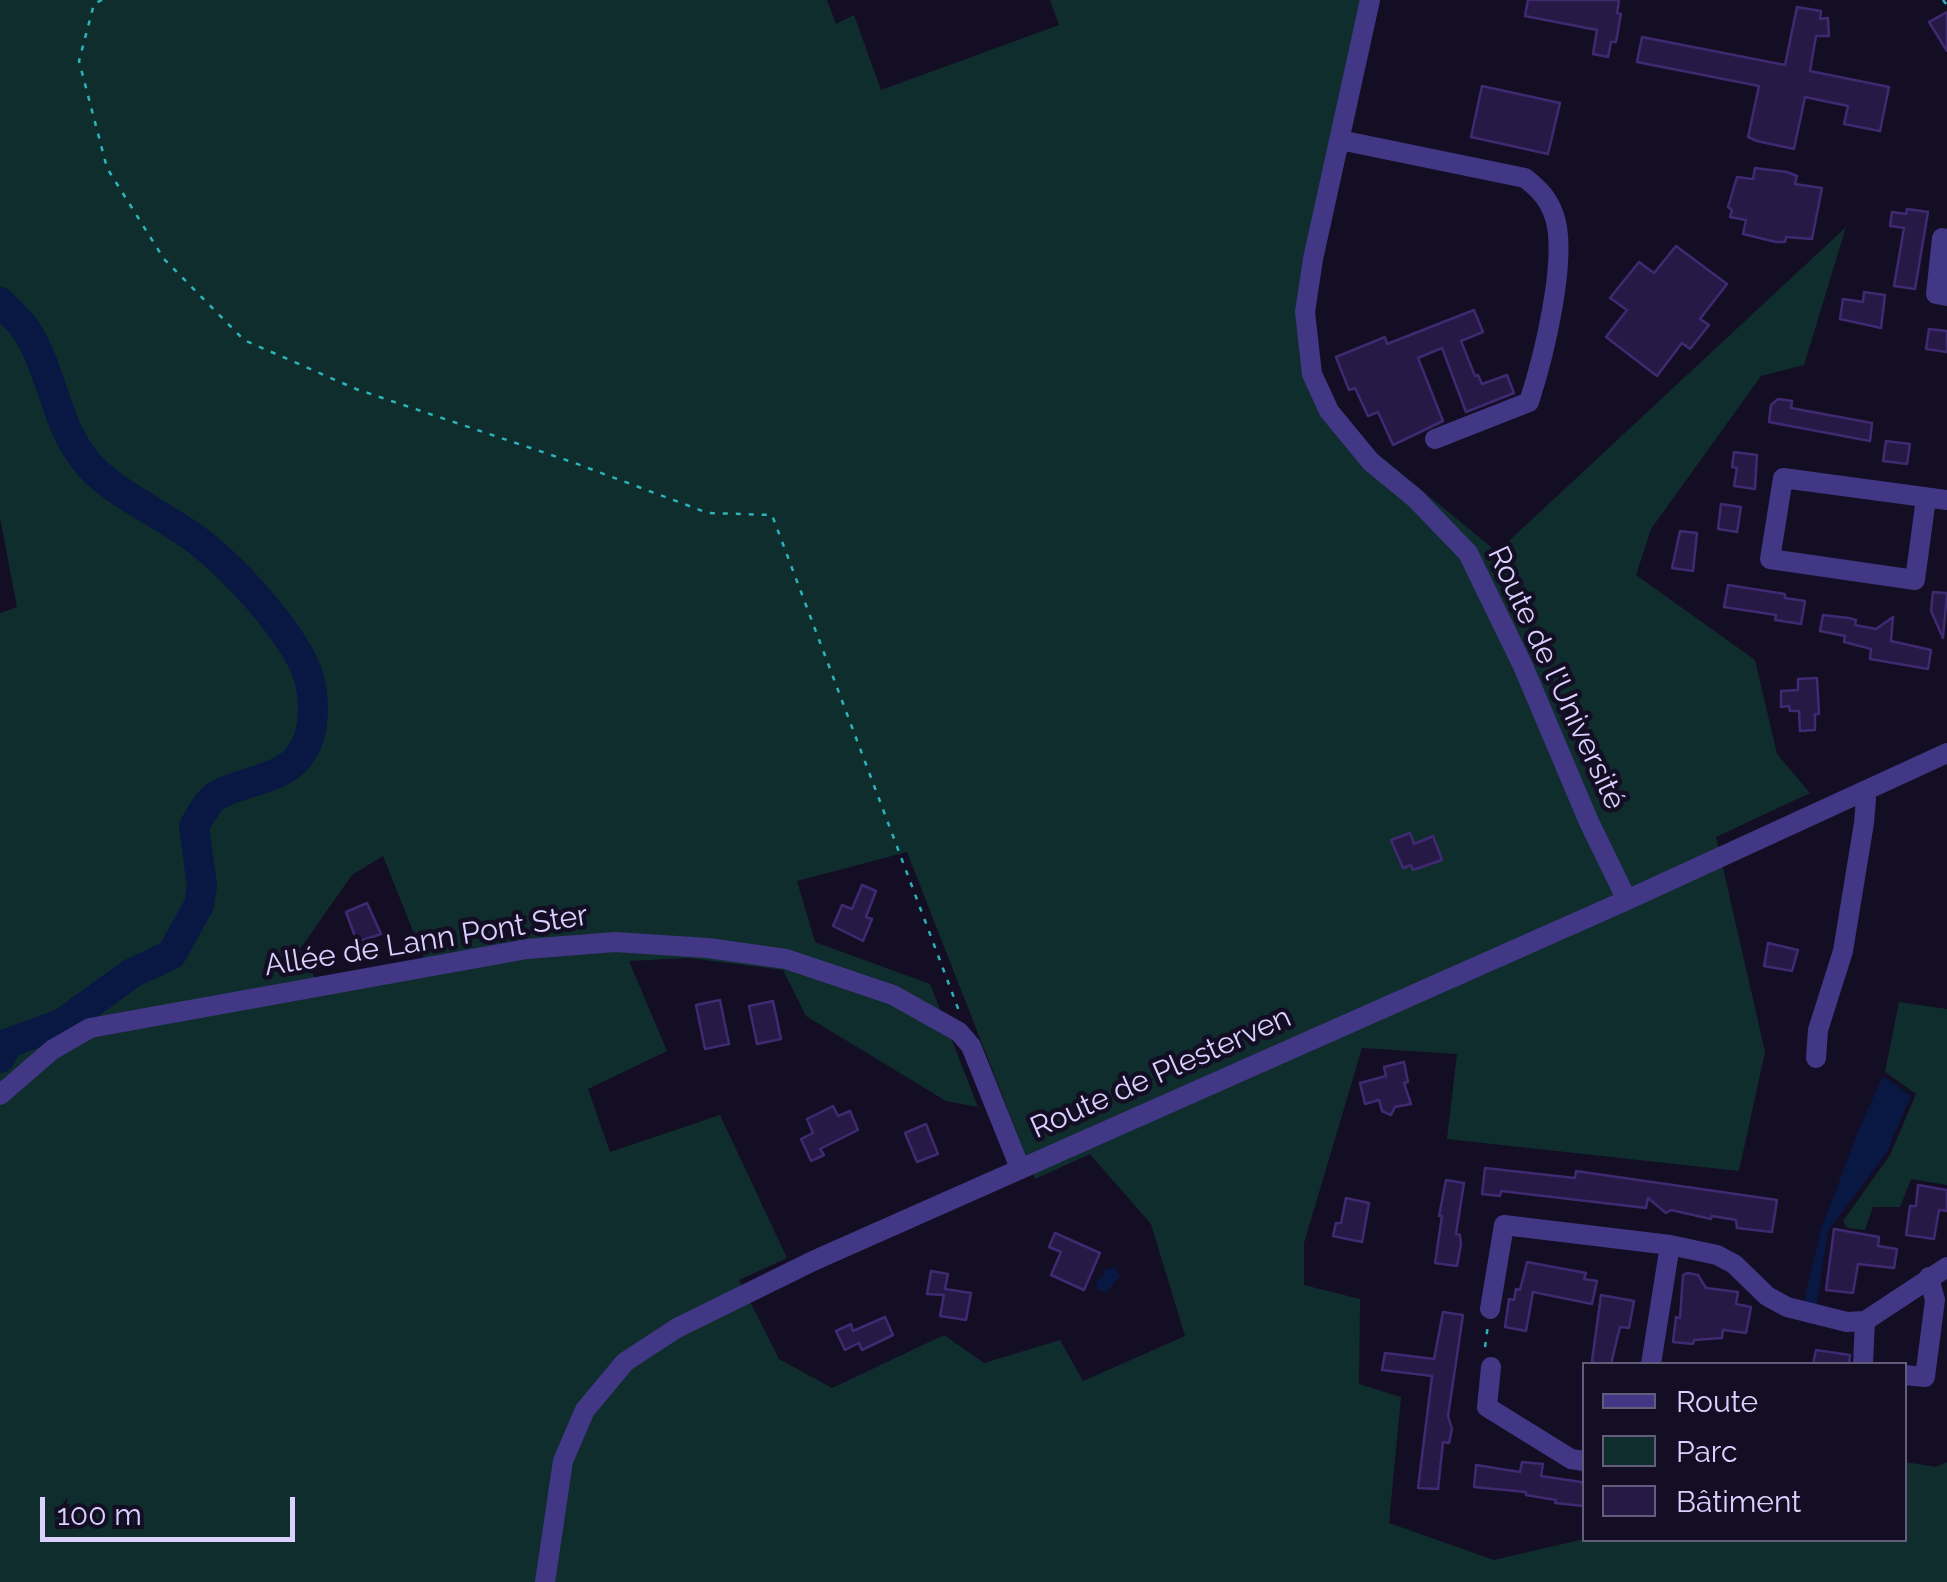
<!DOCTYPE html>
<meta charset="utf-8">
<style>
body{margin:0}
#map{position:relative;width:1947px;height:1582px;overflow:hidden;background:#140e24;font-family:Raleway,sans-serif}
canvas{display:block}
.legend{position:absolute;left:1582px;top:1362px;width:325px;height:180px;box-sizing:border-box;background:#140e24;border:2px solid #635c7c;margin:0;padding:12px 18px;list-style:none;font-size:30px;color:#dad1ff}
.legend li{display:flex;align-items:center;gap:20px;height:50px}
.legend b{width:50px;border:2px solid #635c7c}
.scale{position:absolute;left:40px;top:1497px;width:255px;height:45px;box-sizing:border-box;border:5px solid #dad1ff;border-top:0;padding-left:12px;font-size:30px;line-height:35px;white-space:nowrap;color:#dad1ff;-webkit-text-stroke:8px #140e24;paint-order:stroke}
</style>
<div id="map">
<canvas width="1947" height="1582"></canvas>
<ul class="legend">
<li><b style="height:12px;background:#413785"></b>Route</li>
<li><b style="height:28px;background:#102d2e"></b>Parc</li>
<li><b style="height:28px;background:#261946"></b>Bâtiment</li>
</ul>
<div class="scale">100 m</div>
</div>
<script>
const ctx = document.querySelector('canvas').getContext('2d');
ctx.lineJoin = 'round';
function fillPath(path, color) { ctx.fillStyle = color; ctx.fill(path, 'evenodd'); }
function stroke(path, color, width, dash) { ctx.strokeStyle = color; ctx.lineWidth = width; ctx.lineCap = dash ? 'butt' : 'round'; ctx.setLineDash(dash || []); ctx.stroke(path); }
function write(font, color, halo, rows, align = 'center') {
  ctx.font = font + ' Raleway,sans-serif'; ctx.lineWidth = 9; ctx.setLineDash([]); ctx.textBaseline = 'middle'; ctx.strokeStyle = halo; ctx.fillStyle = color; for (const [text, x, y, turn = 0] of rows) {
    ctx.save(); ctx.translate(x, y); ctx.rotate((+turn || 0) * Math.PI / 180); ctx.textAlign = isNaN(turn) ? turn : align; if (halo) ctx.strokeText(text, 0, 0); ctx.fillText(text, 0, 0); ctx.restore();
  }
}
const green = new Path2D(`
 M0,0H827L836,24L854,15L881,90L1059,25L1050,0H1377L1312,300L1319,369L1336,407L1362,441L1497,552L1846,227L1804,365L1761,376L1651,529L1636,575L1755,660L1777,754L1810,793L1716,837L1765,1052L1739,1171L1447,1139L1457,1054L1362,1048L1304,1243V1285L1360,1299L1359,1384L1401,1397L1389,1523L1494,1560L1584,1539L1904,1540L1905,1462L1936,1467L1947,1462V1582H0V613L17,607L0,518ZM907,852L1035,1179L1090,1154L1151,1224L1185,1336L1083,1381L1060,1340L984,1363L944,1335L832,1388L779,1359L739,1280L787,1258L720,1115L610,1152L588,1089L667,1051L629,961L688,958L783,970L806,1016L946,1101L978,1107L930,984L815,942L797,881ZM383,856L431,976L323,993L300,949L352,875Z
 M1899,1002L1947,1009V1185L1911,1179L1900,1207H1873L1865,1230L1847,1228L1843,1221L1890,1155L1916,1094L1885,1072Z`);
const water = new Path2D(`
 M1883,1076L1911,1096L1887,1152L1828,1231L1816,1308L1803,1306L1821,1229L1859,1129Z
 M1115,1267L1120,1276L1106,1293L1097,1289L1096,1281L1103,1277L1104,1270Z`);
const river = new Path2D(`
 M0,302C8,311 20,320 26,330C54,373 55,428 90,466C116,495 170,518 202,544C236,571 286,626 304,665C314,685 316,719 308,740C292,783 250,776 216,796C207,802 200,817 194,826L202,886L199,905L171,955L132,973L63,1023L8,1043L0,1058`);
const building = new Path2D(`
 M1528,0H1619L1617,13L1621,14L1616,42H1611L1608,57L1593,54L1597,30L1525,16Z
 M1797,7L1821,11L1820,19L1828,18L1829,36H1816L1810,71L1889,87L1880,131L1844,124L1848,106L1805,97L1794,149L1757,141L1748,137L1759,86L1637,62L1642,37L1785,65Z
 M1947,12V51L1929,22Z
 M1482,86L1560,103L1548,154L1471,137Z
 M1755,168L1787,172L1797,176L1795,184L1822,188L1812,239L1786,237L1785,242H1776L1743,234L1746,220L1730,217L1732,210L1728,207L1737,177L1753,179Z
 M1907,209L1928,212L1915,289L1894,286L1904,228L1890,226L1892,212L1906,214Z
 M1676,246L1727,284L1700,319L1709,325L1690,349L1682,343L1657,376L1606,337L1627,310L1610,298L1639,262L1654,273Z
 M1864,292L1885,295L1881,328L1840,319L1843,299L1863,302Z
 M1474,310L1483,332L1461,341L1475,376L1478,375L1482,384L1507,375L1514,393L1466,412L1442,348L1418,358L1443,421L1393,445L1378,412L1368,416L1355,388L1349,390L1336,357L1385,337L1387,344Z
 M1929,329L1947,331V352L1926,349Z
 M1778,399L1792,401L1791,408L1872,423L1870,441L1769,422L1771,405Z
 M1886,441L1910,444L1907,464L1883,461Z
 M1734,452L1757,455L1755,489L1734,486L1737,468L1732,467Z
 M1721,504L1741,507L1737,532L1718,529Z
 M1680,531L1697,533L1693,571L1672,568Z
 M1728,585L1785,594V598L1805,601L1801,624L1775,620L1776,615L1724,607Z
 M1933,592L1947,593L1943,638L1931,611Z
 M1823,615L1849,618L1856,620L1855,625L1876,629L1893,617L1891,641L1931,650L1928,669L1870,659L1871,649L1844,642L1845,636L1820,631Z
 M1817,678L1819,714H1815V730L1800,731L1799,711H1790L1789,706L1781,707V691L1798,690V679Z
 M1410,833L1414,844L1433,836L1442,860L1413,870L1411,865L1403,868L1391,840Z
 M862,885L876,891L866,917L872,919L863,941L833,926L842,905L852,909Z
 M367,903L381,934L357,942L346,912Z
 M1768,943L1798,950L1792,971L1764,966Z
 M720,1000L729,1044L705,1049L696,1005Z
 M773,1001L781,1039L757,1044L749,1006Z
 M1404,1062L1408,1082L1404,1083L1411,1104L1395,1107L1391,1115L1382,1111L1379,1100L1365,1104L1360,1083L1386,1076L1384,1067Z
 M833,1106L838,1116L850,1111L858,1130L820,1149L824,1155L811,1161L801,1139L813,1133L807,1119Z
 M926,1124L938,1154L917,1162L905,1133Z
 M1485,1168L1575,1178L1576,1171L1777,1200L1772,1232L1737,1228L1736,1220L1712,1216L1711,1219L1671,1210L1666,1213L1648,1198L1646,1208L1501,1191L1500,1196L1482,1194Z
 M1446,1180L1464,1183L1456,1234L1460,1235L1461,1244L1457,1266L1435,1263L1442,1216H1439Z
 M1918,1185L1947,1190V1211L1939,1210L1934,1239L1906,1235L1910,1206H1916Z
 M1346,1198L1369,1203L1362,1242L1333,1236L1336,1223H1341Z
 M1834,1229L1879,1237L1878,1246L1897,1249L1894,1268L1858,1264L1853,1293L1826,1290Z
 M1055,1233L1100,1253L1084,1290L1051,1275L1061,1252L1049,1247Z
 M1527,1262L1586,1273L1584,1279L1597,1281L1592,1304L1533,1292L1526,1331L1505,1327L1509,1299L1514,1300L1516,1289L1520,1290Z
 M931,1271L948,1274L945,1289L971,1293L966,1320L940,1316L944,1295L927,1294Z
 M1688,1273L1698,1275L1706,1288L1738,1292L1736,1304L1751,1307L1746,1333L1723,1330L1722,1338L1694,1340L1693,1344L1673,1342L1676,1317L1680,1318L1683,1275Z
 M1601,1295L1634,1301L1629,1328L1620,1327L1611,1364H1595L1592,1361Z
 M1443,1312L1463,1315L1448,1416L1452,1429L1449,1443L1443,1442L1438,1489L1418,1488L1432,1376L1382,1370L1385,1353L1434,1359Z
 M885,1317L893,1335L862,1350L859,1343L845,1350L836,1331L851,1324L853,1331Z
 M1816,1350L1850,1355L1849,1364H1813Z
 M1522,1462L1543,1464L1541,1476L1581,1482L1584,1486V1506L1555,1503L1556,1500L1526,1495V1492L1474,1487L1476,1465L1520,1472Z`);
const path = new Path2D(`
 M102,0L94,4L79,61L107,168L164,259L244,340L356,389L572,462L708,513L772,515L959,1011
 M1943,0L1947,5
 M1485,1347L1488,1325`);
const minor = new Path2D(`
 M1370,0L1313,259L1305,312L1312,374L1329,411L1371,462L1415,498L1468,553L1523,666L1589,822L1627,900
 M1340,140L1525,178C1539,189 1548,198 1554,215C1569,257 1543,359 1529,402L1435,439
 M1947,239L1942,238L1936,294L1947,296
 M1926,498L1915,580L1770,559L1783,478L1947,500
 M1816,1058L1818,1030L1843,951L1864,823L1866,799L1863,792
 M0,1095L52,1050L90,1028L527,949L615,942L708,948L786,959L893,995L959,1032L971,1046L1020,1168
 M1490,1309L1504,1225L1670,1245L1717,1255L1734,1264L1767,1296L1787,1307L1847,1322L1865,1321L1947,1267
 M1651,1364L1670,1245
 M1863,1364L1865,1321
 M1491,1367L1487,1407L1571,1459L1584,1461
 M1904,1375L1925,1377L1935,1300L1929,1277
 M545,1582L563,1461L585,1410L625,1362L677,1328L813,1261L1627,900L1947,753`);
const streetNames = [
 ["Route de l'Université",1556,678,65],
 ["Allée de Lann Pont Ster",426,941,-9],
 ["Route de Plesterven",1161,1073,-24]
];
fillPath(green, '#102d2e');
fillPath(water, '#081843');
stroke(river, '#081843', 30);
fillPath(building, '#261946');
stroke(building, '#3f2a72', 2.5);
stroke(path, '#2bb4b9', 2.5, [5, 8]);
stroke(minor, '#413785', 20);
write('30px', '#dad1ff', '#140e24', streetNames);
</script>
